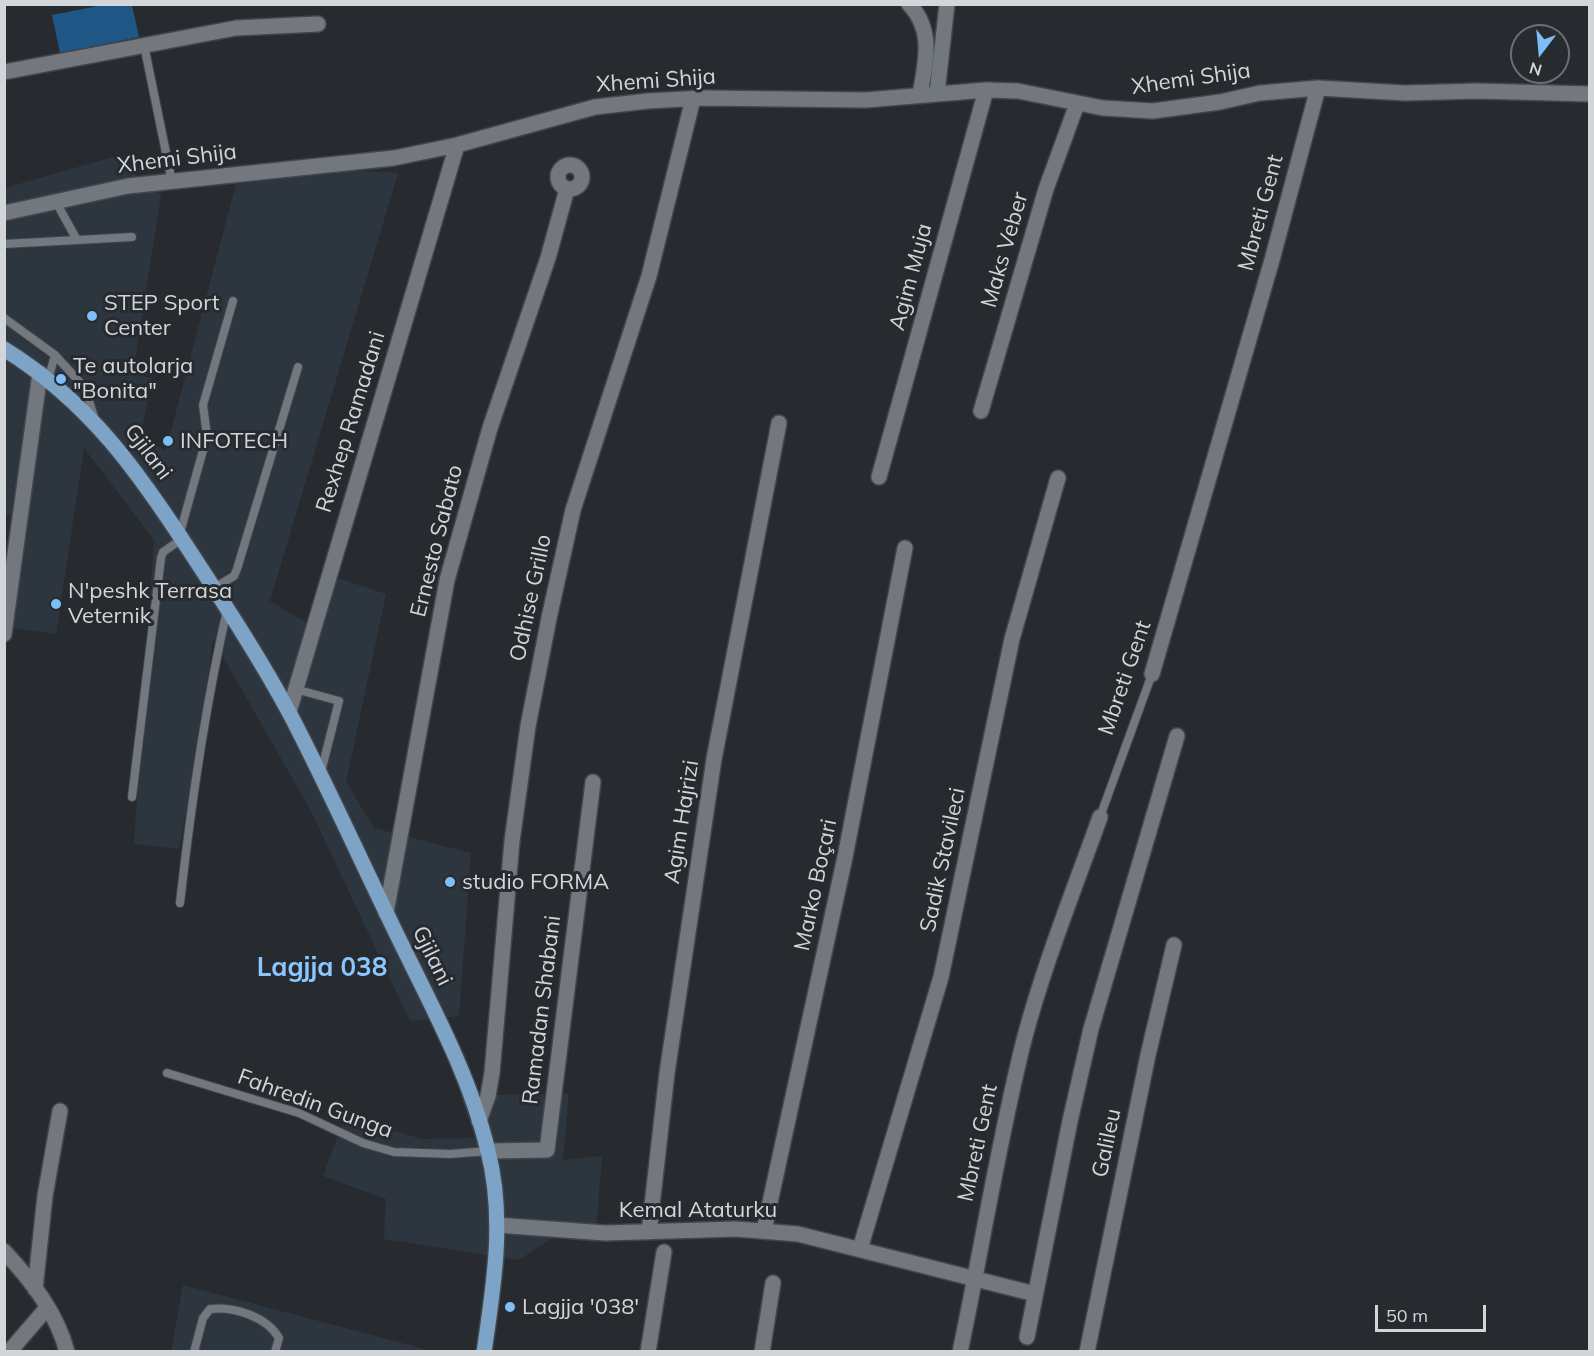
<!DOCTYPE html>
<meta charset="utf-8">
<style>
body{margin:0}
#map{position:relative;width:1594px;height:1356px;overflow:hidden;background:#272b30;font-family:Mulish,sans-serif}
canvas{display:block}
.frame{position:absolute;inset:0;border:6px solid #d3d6d9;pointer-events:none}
.north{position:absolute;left:1510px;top:24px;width:60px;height:60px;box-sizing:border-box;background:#272b30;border:2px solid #6c6f74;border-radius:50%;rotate:196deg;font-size:16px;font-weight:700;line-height:24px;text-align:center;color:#d3d6d9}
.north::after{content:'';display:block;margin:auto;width:21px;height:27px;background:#7dbef9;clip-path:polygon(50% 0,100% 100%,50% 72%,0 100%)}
.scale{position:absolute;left:1375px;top:1305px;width:111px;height:27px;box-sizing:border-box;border:3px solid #d3d6d9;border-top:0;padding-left:8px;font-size:18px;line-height:21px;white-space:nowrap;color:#d3d6d9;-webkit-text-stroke:4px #272b30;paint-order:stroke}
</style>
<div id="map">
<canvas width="1594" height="1356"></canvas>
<div class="frame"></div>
<div class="north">N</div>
<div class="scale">50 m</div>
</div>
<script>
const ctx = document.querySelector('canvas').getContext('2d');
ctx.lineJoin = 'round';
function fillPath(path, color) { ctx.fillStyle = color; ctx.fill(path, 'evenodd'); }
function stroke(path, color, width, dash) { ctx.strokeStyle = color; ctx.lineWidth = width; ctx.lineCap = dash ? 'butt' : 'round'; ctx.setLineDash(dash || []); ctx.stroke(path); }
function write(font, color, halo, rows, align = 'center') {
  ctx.font = font + ' Mulish,sans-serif'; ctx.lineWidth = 6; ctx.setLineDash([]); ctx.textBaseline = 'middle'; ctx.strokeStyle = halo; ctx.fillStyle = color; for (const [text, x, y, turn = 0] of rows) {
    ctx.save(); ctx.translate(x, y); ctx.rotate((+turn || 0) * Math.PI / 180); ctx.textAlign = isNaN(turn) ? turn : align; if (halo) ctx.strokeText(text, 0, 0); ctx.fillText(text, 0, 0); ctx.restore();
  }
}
const built = new Path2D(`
 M113,157L161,194L133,374L152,378L140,438L166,450L236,184L345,170L398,173L270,601L307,623L322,573L386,594L346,782L374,828L471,853L459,1016L410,1021L311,811L213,639L199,745L179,849L134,844L154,540L84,448L56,634L5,627L4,565L11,515H4L5,188Z
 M569,1093L563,1160L602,1156L595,1242L552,1238L519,1260L384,1239L386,1199L323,1176L345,1117L422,1139L475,1138L461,1096Z
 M183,1285L432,1351L171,1352Z`);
const green = new Path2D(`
 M103,5H132L139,37L60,53L52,15Z`);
const lane = new Path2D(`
 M144,45L172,182
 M56,202L77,240
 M4,244L132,237
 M4,318L55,355L85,388L94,417
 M48,380L55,355
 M180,533L207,436L203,405L233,301
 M214,588L234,576L237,569L298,367
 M295,689L339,701L321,772
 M132,797L161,558L163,552L182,539
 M1100,817L1152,674
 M180,903C191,804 205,707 227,610
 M167,1073L299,1113L363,1143L394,1152L450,1154L489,1151
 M194,1352L203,1318L210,1309C234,1306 267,1317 279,1338L275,1352`);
const street = new Path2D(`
 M909,4C934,30 926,62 920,94
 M4,72L236,28L318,24
 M937,93L947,4
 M558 177a12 12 0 1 1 24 0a12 12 0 1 1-24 0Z
 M4,213L128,186L394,158L457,145L595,107L648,101L702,98L866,100L986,90L1018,91L1103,108L1153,111L1220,102L1260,93L1318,88L1405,93L1477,91L1590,94
 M981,411L1046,189L1077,104
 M879,477L986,90
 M4,634L40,373
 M1152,674L1272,260L1318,88
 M289,712L457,145
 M386,913L447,580L490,428L548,258L567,189
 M479,1121L488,1096L492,1073L512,841L528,726L549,618L573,510L649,276L693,99
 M489,1151L547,1150L593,782
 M497,1225L605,1233L736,1229L798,1234L1035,1294
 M764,1230L845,857L905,548
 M649,1232L667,1073L714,759L779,423
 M860,1249L941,977L1012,639L1058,478
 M4,1251C31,1280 57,1313 67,1352
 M35,1289L45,1196L60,1111
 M1027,1337L1070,1121L1091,1029L1177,736
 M9,1352L47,1308
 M648,1352L664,1252
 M762,1352L773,1283
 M960,1352C982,1248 998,1143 1024,1040C1044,964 1074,890 1100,817
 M1087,1352L1148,1055L1174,945`);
const primary = new Path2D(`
 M4,349C90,402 140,474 193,556C227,608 261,660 290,714C324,779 354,846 386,912C422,989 468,1067 488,1151C505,1218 494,1284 484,1352`);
const markers = [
 [92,316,6,"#7dbef9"],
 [61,379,6,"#7dbef9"],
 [168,441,6,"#7dbef9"],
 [56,604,6,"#7dbef9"],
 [450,882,6,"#7dbef9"],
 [510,1307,6,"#7dbef9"]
];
const streetNames = [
 ["Xhemi Shija",1191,79,-8],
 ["Xhemi Shija",656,81,-4],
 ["Xhemi Shija",177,159,-7],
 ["Mbreti Gent",1261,213,-75],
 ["Maks Veber",1005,250,-74],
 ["Agim Muja",911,277,-75],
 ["Rexhep Ramadani",351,422,-73],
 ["Gjilani",148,452,53],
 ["Ernesto Sabato",437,541,-76],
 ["Odhise Grillo",531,598,-78],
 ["Mbreti Gent",1125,678,-71],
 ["Agim Hajrizi",682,822,-81],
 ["Sadik Stavileci",943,860,-78],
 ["Marko Boçari",816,885,-78],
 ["Gjilani",432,956,64],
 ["Ramadan Shabani",542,1010,-83],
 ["Fahredin Gunga",315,1104,20],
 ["Mbreti Gent",978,1143,-78],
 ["Galileu",1107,1143,-78],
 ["Kemal Ataturku",698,1210]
];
const poiNames = [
 ["STEP Sport",104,303],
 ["Center",104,328],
 ["Te autolarja",73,366],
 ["\"Bonita\"",73,391],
 ["INFOTECH",180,441],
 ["N'peshk Terrasa",68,591],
 ["Veternik",68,616],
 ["studio FORMA",462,882],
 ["Lagjja '038'",522,1307]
];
const quarterNames = [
 ["Lagjja 038",322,968]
];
fillPath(built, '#2d363f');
fillPath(green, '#1e5785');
stroke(lane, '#42464a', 10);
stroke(street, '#42464a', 18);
stroke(primary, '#42464a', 18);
stroke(lane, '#73787e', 8);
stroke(street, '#73787e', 15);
stroke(primary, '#7da3c7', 15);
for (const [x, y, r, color] of markers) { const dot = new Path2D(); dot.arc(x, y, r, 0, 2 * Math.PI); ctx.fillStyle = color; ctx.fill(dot); stroke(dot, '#272b30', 2); }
write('22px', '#d3d6d9', '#272b30', streetNames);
write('22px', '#d3d6d9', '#272b30', poiNames, 'left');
write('bold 26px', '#8bc7fe', '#272b30', quarterNames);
</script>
